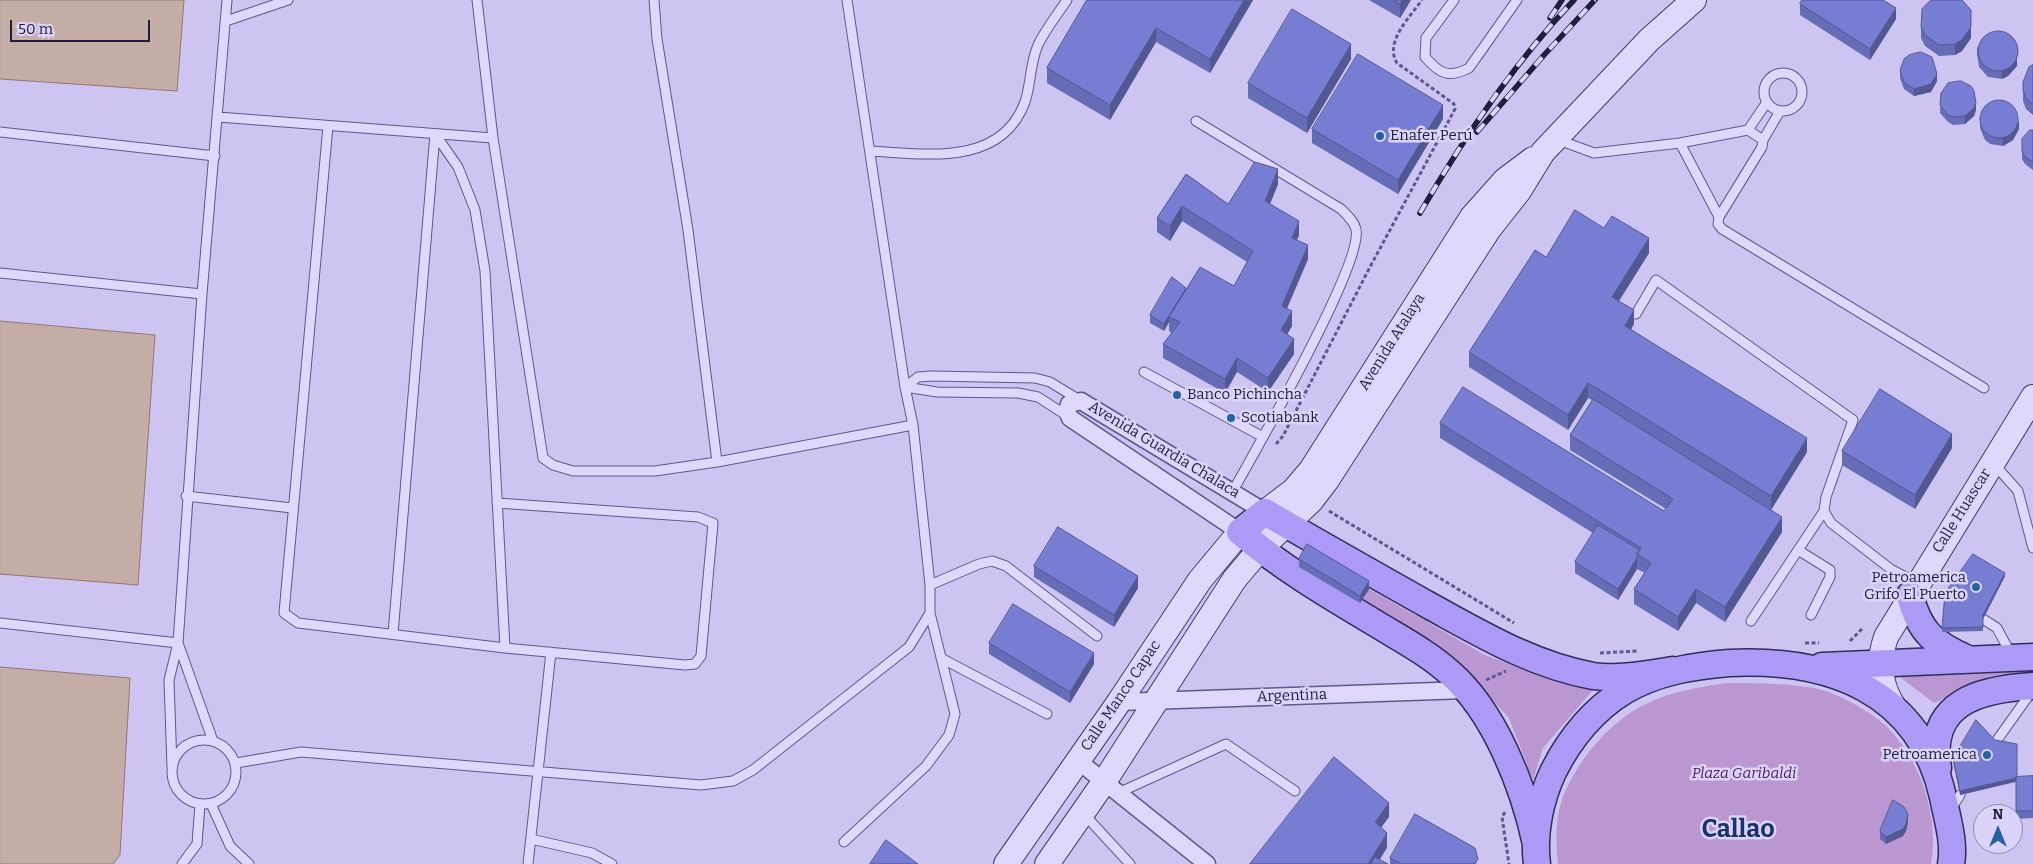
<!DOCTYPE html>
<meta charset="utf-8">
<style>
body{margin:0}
#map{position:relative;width:2033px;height:864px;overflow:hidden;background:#cec4f1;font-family:Bitter,serif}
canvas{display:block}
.north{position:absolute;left:1973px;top:804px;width:50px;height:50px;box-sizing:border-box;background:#dcd4f8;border:1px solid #908bad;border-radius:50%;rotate:0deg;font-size:14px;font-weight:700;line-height:20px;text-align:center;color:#1e1e3d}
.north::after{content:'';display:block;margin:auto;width:18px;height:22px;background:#2462a2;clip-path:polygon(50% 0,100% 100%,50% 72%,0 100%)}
.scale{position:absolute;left:10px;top:20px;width:140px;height:22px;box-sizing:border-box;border:2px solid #1e1e3d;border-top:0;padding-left:6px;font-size:15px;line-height:18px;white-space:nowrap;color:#1e1e3d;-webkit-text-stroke:4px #dcd4f8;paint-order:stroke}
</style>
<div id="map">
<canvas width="2033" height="864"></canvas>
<div class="north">N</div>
<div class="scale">50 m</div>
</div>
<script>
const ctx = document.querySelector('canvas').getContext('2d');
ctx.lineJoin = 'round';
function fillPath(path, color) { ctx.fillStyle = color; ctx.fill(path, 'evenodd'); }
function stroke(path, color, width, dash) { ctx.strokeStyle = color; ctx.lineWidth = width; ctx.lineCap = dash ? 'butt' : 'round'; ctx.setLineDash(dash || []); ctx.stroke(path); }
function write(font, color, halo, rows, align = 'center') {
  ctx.font = font + ' Bitter,serif'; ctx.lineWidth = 5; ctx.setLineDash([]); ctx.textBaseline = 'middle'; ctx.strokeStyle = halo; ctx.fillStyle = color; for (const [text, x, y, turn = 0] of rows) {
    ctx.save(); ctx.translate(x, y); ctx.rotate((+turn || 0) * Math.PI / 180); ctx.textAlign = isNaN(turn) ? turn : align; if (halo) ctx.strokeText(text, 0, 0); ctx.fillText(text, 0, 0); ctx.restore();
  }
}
const green = new Path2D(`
 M1369,589L1485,655L1543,677L1593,690L1543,748L1533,780L1509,718L1453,658L1360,603Z
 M2033,668V674L1993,676L1934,703L1896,674Z
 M1727,683C1756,683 1803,683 1829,692C1847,699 1870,712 1885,725C1920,758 1940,817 1931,864H1558C1556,844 1555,823 1561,803C1573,765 1610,720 1646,704C1672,691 1699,687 1727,683Z`);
const water = new Path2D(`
 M0,0H184L177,91L0,79Z
 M0,321L155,335L138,585L0,574Z
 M0,667L130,678L120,855L113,864H0Z`);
const path = new Path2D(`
 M1276,444L1283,436L1370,267L1455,109L1454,104L1397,63C1384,42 1410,17 1422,0
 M1329,511L1514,623
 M1850,641L1863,628
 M1805,643H1819
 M1600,653L1637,651
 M1486,680L1506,671
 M1505,812L1502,817L1509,864`);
const lane = new Path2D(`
 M477,0L493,138L543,458L553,465L573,471H655L717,462L913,425
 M654,0L657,39L688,230L717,462
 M1454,0L1426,38L1425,57C1439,73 1448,79 1469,68L1517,0
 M226,21L288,0
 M1764 92a19 19 0 1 1 38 0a19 19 0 1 1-38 0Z
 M1780,111L1763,140L1762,147L1719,217L1718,224L1722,229L1984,388
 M218,117L493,138
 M1196,121L1341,209C1347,215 1355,222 1356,230C1363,264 1255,451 1233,491
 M328,126L284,613L298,623L505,648L685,665L695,664L701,656L713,523L698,517L497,503
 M1748,130L1767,102
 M0,132L215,156
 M435,134L458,167L475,210L485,271L505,648
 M1556,139L1594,153L1680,143L1748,130L1763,140
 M1680,143L1719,217
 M871,151C926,154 1001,167 1025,102C1031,84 1030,63 1038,45C1045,30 1057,15 1067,0
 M0,273L202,294
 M1636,314L1656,280L1853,420L1826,497L1824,511L1831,523L1892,570L1917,583
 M1144,372L1263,437
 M905,387L918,377L932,376L1035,378L1050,382L1081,401
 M905,387L937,392L1018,393L1038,397L1069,417
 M1994,464L2018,491L2033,548
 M186,496L292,508
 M1798,550L1830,570V577L1811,615
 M930,585L979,564L992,561L1006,566L1097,636
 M1983,619L1997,628L2012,656
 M1751,621L1824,511
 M0,623L178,643
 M393,634L435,134
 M178,643L213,741
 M941,658L1047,714
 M172 772a32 32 0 1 1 64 0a32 32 0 1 1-64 0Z
 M1995,743L2032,691
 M236,763L301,752L701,785L733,781L753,770L909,647L930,613V585L913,425L905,387L847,0
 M172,767L169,680L178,643L202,294L227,0
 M1118,793L1226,744L1295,791
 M211,804L230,846L249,864
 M1951,809L1960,795
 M1083,813L1130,864
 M531,839L592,853L612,864
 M844,842L926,766L949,735L955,714L930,613
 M182,864L197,844L200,804
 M528,864L551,652`);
const street = new Path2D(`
 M1240,532L1070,418L1067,411L1069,404L1081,401L1265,512
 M1119,702L1466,690
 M1077,760L1207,864`);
const secondary = new Path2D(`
 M1265,512L1294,490L1311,470L1472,217L1505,180L1533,159
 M1895,709C1880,685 1877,664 1886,637L2033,397
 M1006,864L1119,702L1200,580L1240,532
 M1047,864L1104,782L1234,580L1260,549L1311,501L1327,480L1489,229L1519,191L1543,152L1649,40L1694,0`);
const primary = new Path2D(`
 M1910,595C1919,632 1934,644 1968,659
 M1822,666L2033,657
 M1938,768C1927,702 1980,689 2033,686
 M1536,844C1524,788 1495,712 1450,673C1428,653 1401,639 1375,623C1328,595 1282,568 1240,532L1265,512C1320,544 1375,575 1430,606C1483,635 1533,665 1593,676C1618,680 1647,674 1673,670
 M1537,864C1533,834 1540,800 1553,772C1569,740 1593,710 1624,691C1656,672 1692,666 1729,663C1829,658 1919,690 1943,797C1947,818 1955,842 1951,864`);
const rail = new Path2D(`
 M1550,18L1562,0
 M1477,132L1545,54L1595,0
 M1420,213C1464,137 1514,63 1574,0`);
const wall = new Path2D(`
 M1087,0H1253L1210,73L1156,42L1110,120L1047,83V68Z
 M1369,0H1411L1400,18Z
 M1800,4L1896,19L1870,60L1800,15Z
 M1921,27L1971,38L1962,51L1955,55L1939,56L1925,46L1921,38Z
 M1977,47L2017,66L2008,76L2002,79L1988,77L1979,67L1977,54Z
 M1351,59L1307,133L1248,98V83Z
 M2033,65V115L2026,109L2023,101V82Z
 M1900,70L1937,81L1931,92L1914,96L1904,89L1900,78Z
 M1941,93L1976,110L1974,116L1965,124L1953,125L1948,122L1940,113Z
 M1443,119L1398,194L1312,143V129Z
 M1980,121L2019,129L2013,140L2003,146L1990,144L1985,140L1980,128Z
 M2033,130V170L2025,164L2022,159V139Z
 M1186,174L1228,204L1278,184L1270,204L1299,235L1297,240L1308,259L1287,308L1292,326L1287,334L1294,354L1268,392L1237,372L1225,393L1163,358V344L1172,333L1169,331V322L1164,331L1150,323V315L1186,291L1234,286L1247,262L1182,221L1170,241L1157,232V218Z
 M1604,228L1649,253L1619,301L1634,324L1631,329L1807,452L1771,510L1782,532L1725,622L1696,603L1678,631L1634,604V589L1645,573L1637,569L1618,600L1575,573V562L1593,533L1440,438V423L1664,511L1666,509L1570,450V435L1592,400L1588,398L1568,430L1469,367V352L1546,257Z
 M1952,448L1915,509L1842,465V451Z
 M1299,559L1369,589L1360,603L1299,567Z
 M1034,566L1138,588L1114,627L1034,577Z
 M2005,576L1983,619V631L1942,632L1945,593Z
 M989,643L1094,664L1070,703L989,654Z
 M1953,758L2017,777L2033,776V818L2016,819V782L1960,795L1953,762Z
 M1908,822L1906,831L1903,836L1886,844L1880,839V831Z
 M1390,858L1478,864H1390Z`);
const shadedWall = new Path2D(`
 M1244,0H1253L1210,73V59Z
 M1402,0H1411L1400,18V4Z
 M1896,8V19L1870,60V49Z
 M1971,27V38L1962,51L1955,55V44Z
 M1156,28V42L1110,120V105Z
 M1351,44V59L1307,133V118Z
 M2017,44V66L2008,76L2002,79V71Z
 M1937,74V81L1931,92L1914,96V89Z
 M1976,103V110L1974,116L1965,124V116Z
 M1443,105V119L1398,194V180Z
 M2019,121V129L2013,140L2003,146V138Z
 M1278,169V184L1265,216V201Z
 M1182,206V221L1170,241V226Z
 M1299,221V235L1292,252V238Z
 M1649,238V253L1612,312V297Z
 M1308,245V259L1282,320V306Z
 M1186,288V296L1169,317V322L1164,331V324Z
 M1634,310V324L1625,340V326Z
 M1292,311V326L1281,345V330Z
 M1294,339V354L1268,392V378Z
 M1237,358V372L1225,393V379Z
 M1588,383V398L1568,430V415Z
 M1952,434V448L1915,509V495Z
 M1807,438V452L1771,510V496Z
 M1782,517V532L1725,622V607Z
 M1637,558V569L1618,600V589Z
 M2005,573V576L1983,619V615Z
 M1138,576V588L1114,627V615Z
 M1369,581V589L1360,603V596Z
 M1696,589V603L1678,631V617Z
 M1094,653V664L1070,703V692Z
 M2017,778V781L1960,795V791Z
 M1389,803V817L1375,836V822Z
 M1908,814V822L1906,831L1903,836L1886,844V837Z
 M1387,833V848L1377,864H1368Z`);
const building = new Path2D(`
 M1087,0H1244L1210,59L1156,28L1110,105L1047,68Z
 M1394,0H1402L1400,4Z
 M1802,0H1883L1896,8L1870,49L1800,4Z
 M1931,0H1962L1971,10V27L1962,40L1955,44L1939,45L1925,35L1921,27L1922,9Z
 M1292,9L1351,44L1307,118L1248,83Z
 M1978 51a20 20 0 1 1 40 0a20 20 0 1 1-40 0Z
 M1921,52L1932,57L1937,74L1931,84L1914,89L1904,82L1900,70L1904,59L1909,55Z
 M1358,54L1443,105L1398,180L1312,129Z
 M2033,65V104L2026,98L2023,90V82L2029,67Z
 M1961,81L1971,86L1974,91L1976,103L1974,108L1965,116L1953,117L1948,115L1940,105L1941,93L1948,83Z
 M1980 119a19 19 0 1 1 38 0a19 19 0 1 1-38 0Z
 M2030,130H2033V162L2025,157L2022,151V139Z
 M1255,162L1278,169L1265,201L1299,221L1292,238L1308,245L1282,306L1292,311L1281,330L1294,339L1268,378L1237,358L1225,379L1163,344L1180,322L1169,317L1200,267L1234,286L1253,251L1182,206L1170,226L1157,218L1186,174L1228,204Z
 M1575,210L1604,228L1612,216L1649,238L1612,297L1634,310L1625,326L1807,438L1771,496L1588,383L1568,415L1469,352L1535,250L1546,257Z
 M1172,277L1186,288L1164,324L1150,315Z
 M1463,387L1664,511L1673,499L1570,435L1593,399L1782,517L1725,607L1696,589L1678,617L1634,589L1651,563L1637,554L1641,548L1440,423Z
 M1880,389L1952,434L1915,495L1842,451Z
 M1598,525L1640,550L1637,554V558L1618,589L1575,562Z
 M1058,527L1138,576L1114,615L1034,566Z
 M1307,544L1369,581L1360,596L1299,559Z
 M1973,554L2005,573L1983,615V627L1942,628L1945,593Z
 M1013,604L1094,653L1070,692L989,643Z
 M1976,720L1995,740L2017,744V777H2016V778L1960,791L1953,758Z
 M1334,757L1389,803L1375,822L1387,833L1368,864H1250Z
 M2033,776V811H2016V777Z
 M1893,800L1904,807L1908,814L1906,824L1903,829L1886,837L1880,831Z
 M1415,814L1475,848L1478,859L1475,864H1402L1390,858Z
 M886,840L918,864H870Z
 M1375,857L1388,864H1371Z`);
const markers = [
 [1380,136,5,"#2462a2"],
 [1177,395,5,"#2462a2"],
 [1231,418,5,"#2462a2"],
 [1976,587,5,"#2462a2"],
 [1987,755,5,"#2462a2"]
];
const poiNames = [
 ["Enafer Perú",1390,136],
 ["Banco Pichincha",1187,395],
 ["Scotiabank",1241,418],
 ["Petroamerica",1966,578,"right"],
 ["Grifo El Puerto",1966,595,"right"],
 ["Petroamerica",1977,755,"right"]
];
const streetNames = [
 ["Avenida Atalaya",1392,342,-58],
 ["Avenida Guardia Chalaca",1164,450,31],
 ["Calle Huascar",1962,511,-58],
 ["Calle Manco Capac",1121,696,-56],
 ["Argentina",1292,696,-2]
];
const parkNames = [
 ["Plaza Garibaldi",1744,774]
];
const townNames = [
 ["Callao",1738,830]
];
fillPath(green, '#bb97d1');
fillPath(water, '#c4ada6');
stroke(water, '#94766c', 1);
stroke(lane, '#5b598e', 11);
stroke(street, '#5b598e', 19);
stroke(secondary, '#3d3c70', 26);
stroke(primary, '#2d2e5b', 29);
stroke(path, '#5b598e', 3, [4, 2.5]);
stroke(lane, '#e0d8fb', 9);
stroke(street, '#e0d8fb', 16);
stroke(secondary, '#e0d8fb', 24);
stroke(primary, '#ad9af7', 26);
stroke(rail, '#1e1e3d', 5.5);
stroke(rail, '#dcd4f8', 4, [11]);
fillPath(wall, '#666cb5');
fillPath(shadedWall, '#535893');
fillPath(building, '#777dd2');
stroke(building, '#535893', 1);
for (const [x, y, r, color] of markers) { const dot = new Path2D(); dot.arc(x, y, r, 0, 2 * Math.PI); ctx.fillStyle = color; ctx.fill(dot); stroke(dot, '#dcd4f8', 2); }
write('15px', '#1e1e3d', '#dcd4f8', poiNames, 'left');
write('15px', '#1e1e3d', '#dcd4f8', streetNames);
write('italic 15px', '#4e235b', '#dcd4f8', parkNames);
write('bold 25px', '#1a316d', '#dcd4f8', townNames);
</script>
